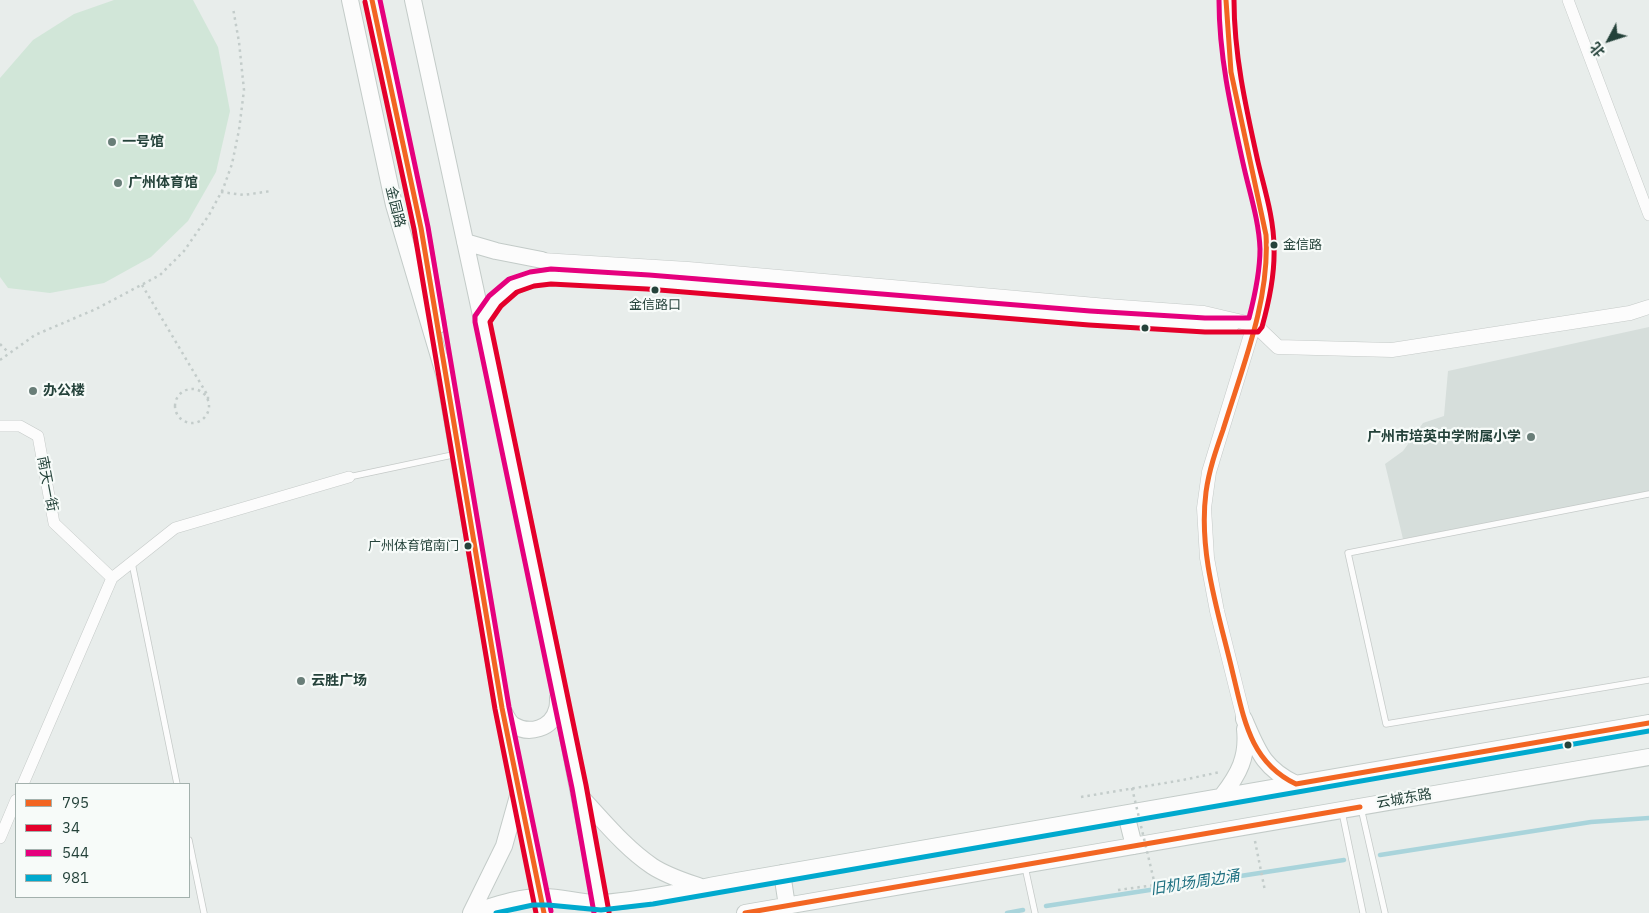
<!DOCTYPE html>
<meta charset="utf-8">
<style>
body{margin:0}
#map{position:relative;width:1649px;height:913px;overflow:hidden;background:#e8edeb;font-family:"IBM Plex Sans","Noto Sans SC",sans-serif}
canvas{display:block}
.legend{position:absolute;left:15px;top:783px;width:175px;height:115px;box-sizing:border-box;background:#f7fbf9;border:1px solid #a3b1ad;margin:0;padding:6px 9px;list-style:none;font-size:15px;color:#24423a}
.legend li{display:flex;align-items:center;gap:10px;height:25px}
.legend b{width:25px;border:1px solid #a3b1ad}
.north{position:absolute;left:1584px;top:15px;width:50px;height:50px;-webkit-text-stroke:4px #f7fbf9;paint-order:stroke;rotate:230deg;font-size:14px;font-weight:700;line-height:20px;text-align:center;color:#24423a}
.north::after{content:'';display:block;margin:auto;width:18px;height:22px;background:#24423a;clip-path:polygon(50% 0,100% 100%,50% 72%,0 100%)}
</style>
<div id="map">
<canvas width="1649" height="913"></canvas>
<ul class="legend">
<li><b style="height:6px;background:#f26522"></b>795</li>
<li><b style="height:6px;background:#e4002b"></b>34</li>
<li><b style="height:6px;background:#e5007d"></b>544</li>
<li><b style="height:6px;background:#00a9ce"></b>981</li>
</ul>
<div class="north">北</div>
</div>
<script>
const ctx = document.querySelector('canvas').getContext('2d');
ctx.lineJoin = 'round';
function fillPath(path, color) { ctx.fillStyle = color; ctx.fill(path, 'evenodd'); }
function stroke(path, color, width, dash) { ctx.strokeStyle = color; ctx.lineWidth = width; ctx.lineCap = dash ? 'butt' : 'round'; ctx.setLineDash(dash || []); ctx.stroke(path); }
function write(font, color, halo, rows, align = 'center') {
  ctx.font = font + ' "IBM Plex Sans","Noto Sans SC",sans-serif'; ctx.lineWidth = 4.5; ctx.setLineDash([]); ctx.textBaseline = 'middle'; ctx.strokeStyle = halo; ctx.fillStyle = color; for (const [text, x, y, turn = 0] of rows) {
    ctx.save(); ctx.translate(x, y); ctx.rotate((+turn || 0) * Math.PI / 180); ctx.textAlign = isNaN(turn) ? turn : align; if (halo) ctx.strokeText(text, 0, 0); ctx.fillText(text, 0, 0); ctx.restore();
  }
}
const built = new Path2D(`
 M1649,327V492L1403,539L1385,464L1403,451L1423,423L1444,416L1448,371Z`);
const green = new Path2D(`
 M114,0H193L218,47L230,111L216,172L188,221L151,257L104,283L50,293L8,288L0,277V78L33,40L74,14Z`);
const stream = new Path2D(`
 M1380,855L1591,822L1649,818
 M1046,906L1344,860
 M1007,913L1023,910`);
const path = new Path2D(`
 M221,192L244,195L271,191
 M142,285L208,396V400
 M0,344L9,353
 M0,360L35,335L96,309L160,275L184,251L209,215L223,189L232,164L239,130L244,90L239,42L233,8
 M175 406a17 17 0 1 1 34 0a17 17 0 1 1-34 0Z
 M1081,797L1183,780L1220,772
 M1255,841L1265,891
 M1118,890L1155,885L1199,875`);
const service = new Path2D(`
 M349,477L457,454
 M1649,494L1348,553L1386,724L1649,680
 M132,563L177,784
 M1361,808L1385,913
 M1342,812L1363,913
 M189,840L204,913
 M1025,867L1035,913`);
const minor = new Path2D(`
 M1568,0L1649,215
 M0,426H20L38,436L54,523L112,578
 M23,784L112,578L175,528L349,477
 M0,838L16,800`);
const tertiary = new Path2D(`
 M1226,0L1228,44L1231,72L1262,214L1267,249L1261,302L1209,472L1204,508L1207,558L1217,611L1244,719
 M542,260L688,269L1107,306L1204,313L1255,325
 M551,276L648,282L1089,318L1232,325
 M1255,325L1278,347L1392,350L1630,313L1649,307`);
const secondary = new Path2D(`
 M350,0L394,205L445,377L502,708L544,913
 M372,0L421,228L438,325
 M413,0L482,320L552,654L602,913
 M465,242L496,251L542,260
 M482,320C501,290 515,281 551,276
 M504,712C506,716 509,722 513,725C529,735 552,729 557,709C558,706 558,701 558,698
 M1244,719C1258,751 1263,768 1296,784
 M580,796C603,820 624,847 652,866C667,876 684,881 701,887
 M1222,796C1239,774 1248,757 1245,729
 M1126,814L1134,846
 M782,873L787,906
 M471,913C494,906 517,897 541,897C561,896 580,904 601,903C646,900 692,889 737,881C1041,827 1345,776 1649,723
 M471,913L504,846L518,796
 M745,913L1649,757`);
const pathBridge = new Path2D(`
 M1132,788L1155,885`);
const bus1 = new Path2D(`
 M372,0L421,228L502,708L544,913
 M1226,0L1231,72L1266,235C1270,301 1242,368 1223,430C1216,450 1209,470 1206,492C1198,554 1219,614 1233,674C1244,719 1250,762 1296,784L1649,723
 M745,913L1360,807`);
const bus2 = new Path2D(`
 M365,2L414,229L495,709L536,913
 M609,912L586,785L490,322L501,306L517,292L534,286L551,284L647,289L1089,325L1205,332H1258L1262,327C1269,302 1275,275 1274,248C1274,219 1265,191 1258,162C1246,108 1234,55 1234,0`);
const bus3 = new Path2D(`
 M380,0L428,227L509,707L551,911
 M594,913L572,788L475,322V316L489,296L509,279L530,272L551,269L649,275L1090,311L1205,318H1249C1255,295 1260,273 1260,249C1259,220 1249,191 1243,163C1231,109 1219,56 1219,0`);
const bus4 = new Path2D(`
 M496,913L533,905H548L601,910L653,904L1649,731`);
const markers = [
 [112,142,5,"#697e78"],
 [118,183,5,"#697e78"],
 [1274,245,4.5,"#24423a"],
 [655,290,4.5,"#24423a"],
 [1145,328,4.5,"#24423a"],
 [33,391,5,"#697e78"],
 [1531,437,5,"#697e78"],
 [468,546,4.5,"#24423a"],
 [301,681,5,"#697e78"],
 [1568,745,4.5,"#24423a"]
];
const busNames = [
 ["金信路",1283,245],
 ["金信路口",655,305,"center"],
 ["广州体育馆南门",459,546,"right"]
];
const poiNames = [
 ["一号馆",122,142],
 ["广州体育馆",128,183],
 ["办公楼",43,391],
 ["广州市培英中学附属小学",1521,437,"right"],
 ["云胜广场",311,681]
];
const streetNames = [
 ["金园路",395,207,76],
 ["南天一街",47,484,79],
 ["云城东路",1404,799,-10]
];
const waterNames = [
 ["旧机场周边涌",1195,883,-9]
];
fillPath(built, '#d6dedb');
fillPath(green, '#d1e6d8');
stroke(stream, '#a9d4db', 4.5);
stroke(service, '#c5cac8', 7);
stroke(minor, '#c5cac8', 12);
stroke(tertiary, '#c5cac8', 15);
stroke(secondary, '#c3cbc8', 18);
stroke(path, '#c3ccca', 2.5, [2.5, 4]);
stroke(service, '#fcfcfc', 5.5);
stroke(minor, '#fcfcfc', 11);
stroke(tertiary, '#fcfcfc', 14);
stroke(secondary, '#fcfcfc', 16);
stroke(pathBridge, '#c3ccca', 2.5, [2.5, 4]);
stroke(bus1, '#f26522', 5);
stroke(bus2, '#e4002b', 5);
stroke(bus3, '#e5007d', 5);
stroke(bus4, '#00a9ce', 5);
for (const [x, y, r, color] of markers) { const dot = new Path2D(); dot.arc(x, y, r, 0, 2 * Math.PI); ctx.fillStyle = color; ctx.fill(dot); stroke(dot, '#f7fbf9', 2); }
write('13px', '#24423a', '#f7fbf9', busNames, 'left');
write('bold 14px', '#24423a', '#f7fbf9', poiNames, 'left');
write('14px', '#24423a', '#f7fbf9', streetNames);
write('italic 15px', '#1c6f80', '#f7fbf9', waterNames);
</script>
